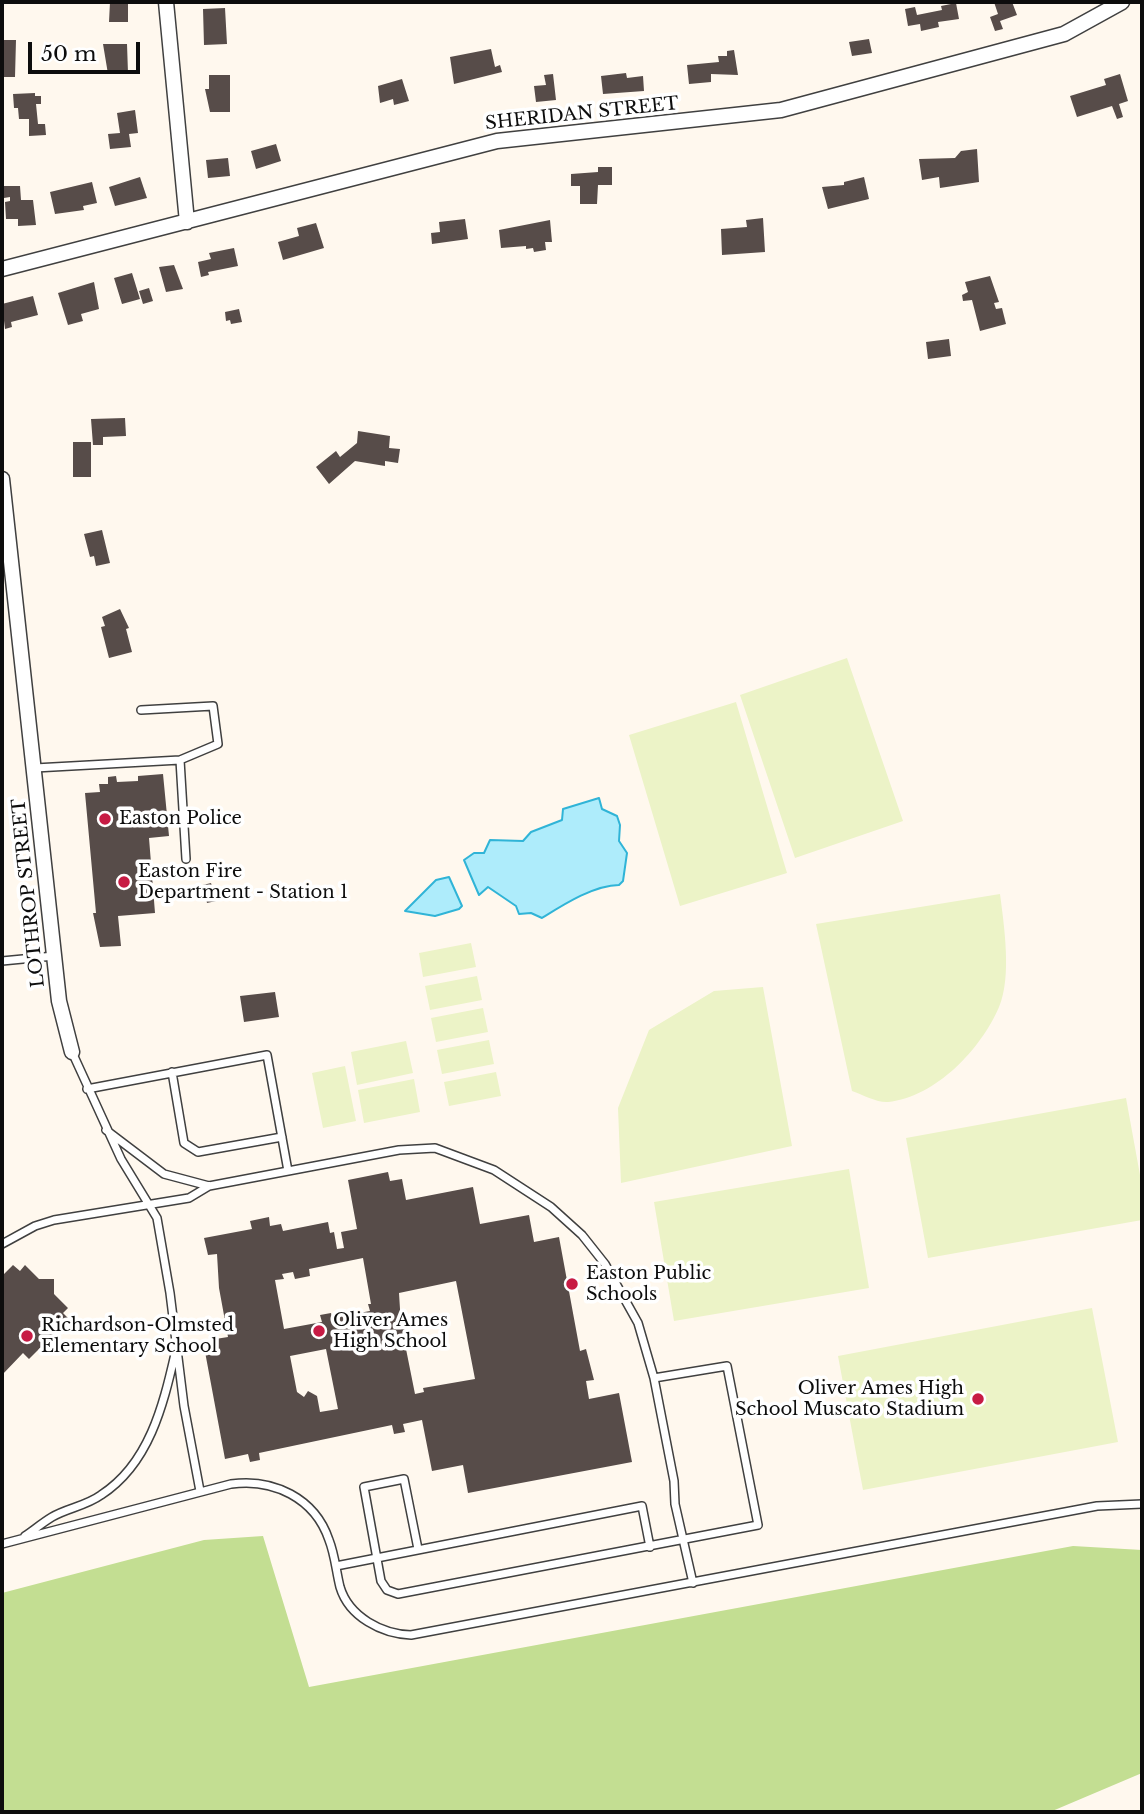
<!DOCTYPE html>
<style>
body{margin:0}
#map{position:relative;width:1144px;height:1814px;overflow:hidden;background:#fff8ee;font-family:"Libre Baskerville",serif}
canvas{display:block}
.frame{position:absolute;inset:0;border:4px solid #0d0d0d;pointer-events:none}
.scale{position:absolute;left:28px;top:42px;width:112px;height:32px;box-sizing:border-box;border:4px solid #0d0d0d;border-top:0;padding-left:9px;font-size:21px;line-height:24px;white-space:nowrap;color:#0d0d0d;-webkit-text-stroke:5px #fff;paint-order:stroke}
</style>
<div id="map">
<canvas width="1144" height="1814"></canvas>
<div class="frame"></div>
<div class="scale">50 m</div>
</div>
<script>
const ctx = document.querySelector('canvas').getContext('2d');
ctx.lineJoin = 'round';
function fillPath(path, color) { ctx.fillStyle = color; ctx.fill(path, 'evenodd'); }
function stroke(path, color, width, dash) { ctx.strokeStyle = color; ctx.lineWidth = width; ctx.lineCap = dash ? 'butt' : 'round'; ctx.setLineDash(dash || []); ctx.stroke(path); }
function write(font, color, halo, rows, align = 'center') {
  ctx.font = font + ' "Libre Baskerville",serif'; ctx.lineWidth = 7; ctx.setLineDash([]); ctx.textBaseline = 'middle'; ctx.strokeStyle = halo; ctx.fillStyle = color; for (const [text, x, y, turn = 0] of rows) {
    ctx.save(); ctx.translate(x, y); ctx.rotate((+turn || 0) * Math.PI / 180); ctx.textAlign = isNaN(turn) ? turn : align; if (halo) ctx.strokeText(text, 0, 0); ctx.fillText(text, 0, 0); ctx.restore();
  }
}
const forest = new Path2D(`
 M263,1536L309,1687L1073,1546L1142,1550V1773L1050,1812H2V1593L204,1540Z`);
const pitch = new Path2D(`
 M847,658L903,821L795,858L740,695Z
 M736,702L787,873L680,906L629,735Z
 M1000,894C1004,925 1012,977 999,1007C981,1049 936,1097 888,1102C878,1103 863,1095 852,1091L816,924Z
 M471,943L476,967L423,977L419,953Z
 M477,976L482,1000L430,1010L425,986Z
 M763,987L792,1146L621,1183L618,1108L649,1030L714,991Z
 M483,1008L488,1032L436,1042L431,1018Z
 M489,1040L494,1064L442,1074L437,1050Z
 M406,1041L413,1073L357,1085L351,1052Z
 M345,1066L356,1121L323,1128L312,1073Z
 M496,1072L501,1096L449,1106L444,1082Z
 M414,1079L420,1112L364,1123L358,1090Z
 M1126,1098L1142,1186V1220L928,1258L906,1138Z
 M849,1169L869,1288L674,1321L654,1202Z
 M1092,1308L1118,1442L863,1490L838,1356Z`);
const water = new Path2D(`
 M599,798L602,809L617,816L620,825L619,841L627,853L623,881L619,885C594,885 563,905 542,918L531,913L519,914L516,906L488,887L479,895L464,860L474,853H484L490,840L523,841L531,832L562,820L563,809Z
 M449,877L462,906L459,909L435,916L405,911L436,880Z`);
const building = new Path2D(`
 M110,2H128V22H109Z
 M994,2H1012L1017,15L1000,21L1003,29L995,31L990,17L998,14Z
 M956,3L959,19L938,22L939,27L921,31L920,24L908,26L905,9L915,7L917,15L942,10L941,6Z
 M225,8L227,44L204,45L203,9Z
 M869,39L872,53L852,56L849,42Z
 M2,40H16L15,77H2Z
 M103,44H127L128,73L108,74Z
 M491,49L495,67L500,65L502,72L454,84L450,57Z
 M734,50L738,75L711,74V82L689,84L687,65L719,62L718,56H727V51Z
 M626,73L627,78L643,76L644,91L603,94L601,76Z
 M553,74L556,100L536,102L534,86L546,85L544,75Z
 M1120,74L1128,101L1119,104L1123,117L1117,119L1112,106L1077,117L1070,96L1106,85L1104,79Z
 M209,75H230V112H210L205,89H209Z
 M402,79L409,101L394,105L393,99L380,103L378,86Z
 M35,93V96H41V104H36L38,124H45L46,135L29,136V119H19L18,108H14L13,94Z
 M135,110L138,133L129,134L131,147L110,149L108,134L120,133L117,113Z
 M276,144L281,161L256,169L251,151Z
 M977,149L979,182L940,188L939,177L922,180L919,159L955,158L961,151Z
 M228,158L230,176L208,178L206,160Z
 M598,167H612V185H598L597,204H580V186H571V174L598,172Z
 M140,177L147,198L115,206L109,187Z
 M864,177L869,199L828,209L822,187L844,185V182Z
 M92,182L97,203L83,206L84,210L55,214L50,192Z
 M3,186H20L21,200H33L36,225L18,226V219H6L5,202L10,201V197L4,198Z
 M763,218L765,252L722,255L721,229L747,227L746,220Z
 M465,219L468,239L432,244L431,233L440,232L439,222Z
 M550,220L552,242H545L546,250L534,252L533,248L526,249V246L501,248L499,230Z
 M316,223L324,248L283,260L278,242L299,236L297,228Z
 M234,248L238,266L208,272L209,275L201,277L198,262L211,259L209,253Z
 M174,265L183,289L166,292L159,267Z
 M132,273L140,299L122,304L114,278Z
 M990,276L999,302L994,303L996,309L1002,308L1006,324L980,331L972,300L963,301L962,295L968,292L965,282Z
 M94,282L99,309L81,314L83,321L68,325L58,293Z
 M149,288L153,301L143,304L139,291Z
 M33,296L38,315L11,322L12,327L5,329L2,304Z
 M239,309L242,322L231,324L230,320L226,321L225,312Z
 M949,339L951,356L928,359L926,342Z
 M125,418L126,436L103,437V445H93L91,419Z
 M358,431L390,436L389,448L400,449L398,463L385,461V466L355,461L329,484L316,467L336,451L340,457L357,443Z
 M73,442H91V477H73Z
 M102,530L110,563L96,566L94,556L90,557L84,534Z
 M120,609L129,628L126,629L132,652L109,658L101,627L105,626L102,617Z
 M163,774L169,836L149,838L155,913L118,916L121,946L100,947L93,913H96L85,793L100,792L99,784H108V777L116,776L117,782L138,781V776Z
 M211,883L216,901L207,903L203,885Z
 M275,992L279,1017L244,1022L240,996Z
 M388,1172L390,1181L402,1179L406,1200L473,1187L480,1224L529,1215L534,1242L559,1237L580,1351L586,1349L594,1380L586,1381L589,1399L619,1393L632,1462L468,1493L463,1465L432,1471L422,1420L403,1424L405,1432L394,1434L392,1425L259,1453L260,1460L250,1462L248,1454L225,1459L203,1341L228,1337L219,1288L217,1254L208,1255L204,1238L252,1229L250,1221L269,1217L270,1226L281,1224L283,1231L328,1222L330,1233L334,1232L337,1249L344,1248L341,1232L357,1229L348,1180ZM363,1258L371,1304H368L370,1311L332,1318L331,1313L320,1315L322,1322L284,1329L275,1280L284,1279L282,1274L293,1272L295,1279L310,1276L309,1269ZM456,1281L475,1379L423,1388L424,1392L415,1394L403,1334L410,1333L409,1323L401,1325L399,1293ZM326,1349L338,1409L320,1412L317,1396L308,1391L304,1397L297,1392L290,1356Z
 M13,1265L20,1271L25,1265L39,1279H54V1294L68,1308L63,1313L69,1319L29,1359L23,1353L2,1375V1276Z`);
const lane = new Path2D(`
 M141,710L213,706L218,744L180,760
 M35,768L180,760L186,859
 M2,961L54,956
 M72,1052L121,1159L157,1218L170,1293L184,1406L200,1491
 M172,1072L184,1143L198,1152L282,1137
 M87,1089L267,1055L288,1171
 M106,1130L164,1174L209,1186L399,1150L435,1148L494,1170L551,1207L582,1235L605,1264L638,1323L654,1378L674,1481L675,1504L693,1583
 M2,1244L35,1226L54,1220L189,1198L209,1186
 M25,1536C34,1530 42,1523 52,1517C67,1508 86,1506 101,1495C149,1464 163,1406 175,1354
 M2,1544L231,1484C273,1478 315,1498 329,1540C335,1555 336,1571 340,1587C349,1617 382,1634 411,1635L1097,1506L1142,1504
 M418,1549L404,1479L364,1487L381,1581L387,1590L398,1594L758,1525L727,1366L654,1378
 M336,1566L642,1506L650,1547`);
const street = new Path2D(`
 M166,2L187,222
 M2,269L497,141L781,110L1064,34L1122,2
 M2,479L59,1001L72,1052`);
const markers = [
 [105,819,7,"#c71b44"],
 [124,882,7,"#c71b44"],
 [572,1284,7,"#c71b44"],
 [319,1331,7,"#c71b44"],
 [27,1336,7,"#c71b44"],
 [978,1399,7,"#c71b44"]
];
const streetNames = [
 ["SHERIDAN STREET",582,114,-6],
 ["LOTHROP STREET",29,893,-96]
];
const poiNames = [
 ["Easton Police",119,819],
 ["Easton Fire",138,872],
 ["Department - Station 1",138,893],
 ["Easton Public",586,1274],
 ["Schools",586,1295],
 ["Oliver Ames",333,1321],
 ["High School",333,1342],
 ["Richardson-Olmsted",41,1326],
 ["Elementary School",41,1347],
 ["Oliver Ames High",964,1389,"right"],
 ["School Muscato Stadium",964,1410,"right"]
];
fillPath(forest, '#c3de92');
fillPath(pitch, '#ecf3c7');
fillPath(water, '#aeecfb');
stroke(water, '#30b4d7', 2);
fillPath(building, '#574c49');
stroke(lane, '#404040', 10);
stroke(street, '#404040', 17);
stroke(lane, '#fff', 7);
stroke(street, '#fff', 14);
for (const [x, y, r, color] of markers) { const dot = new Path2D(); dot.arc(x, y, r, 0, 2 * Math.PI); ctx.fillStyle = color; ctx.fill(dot); stroke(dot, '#fff', 2.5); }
write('18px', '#0d0d0d', '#fff', streetNames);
write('18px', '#0d0d0d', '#fff', poiNames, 'left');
</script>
